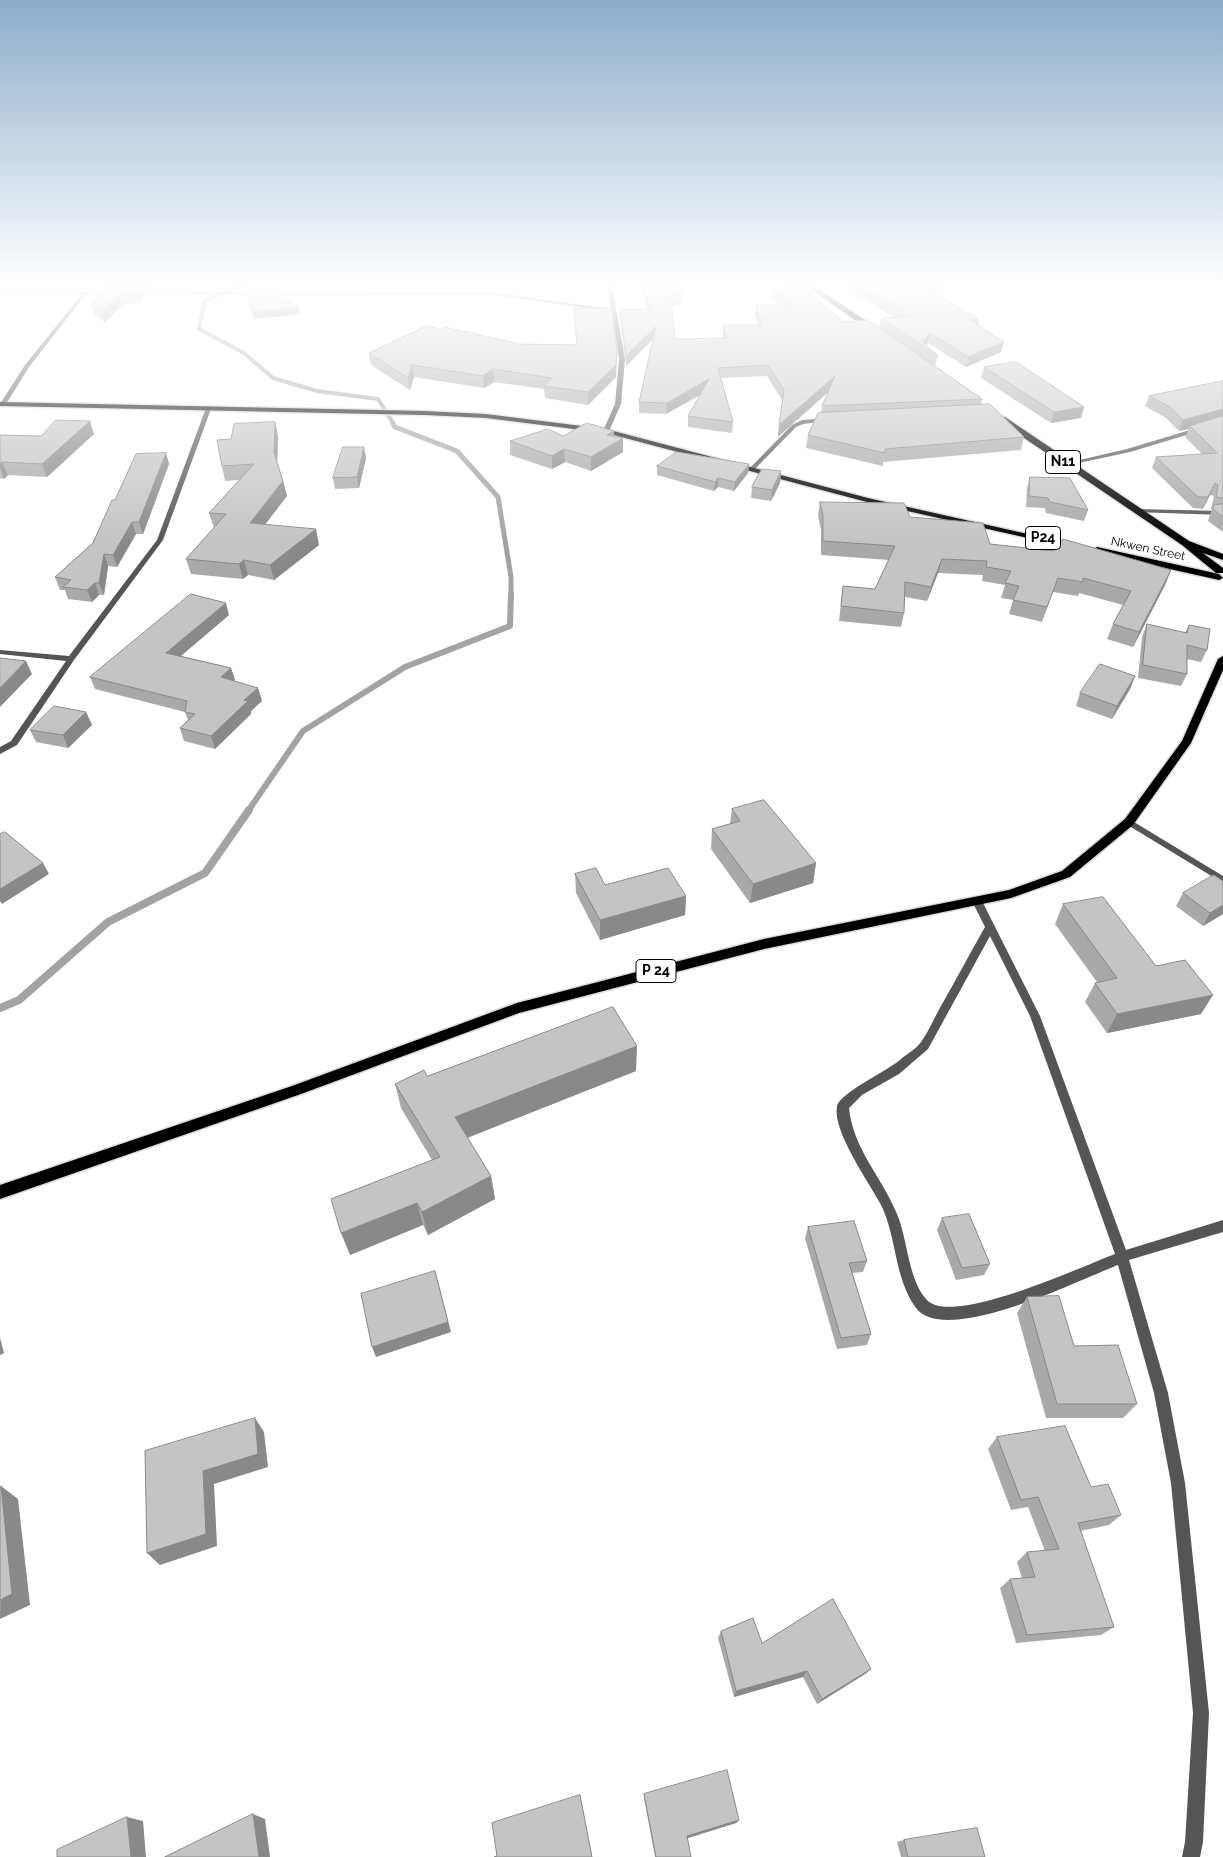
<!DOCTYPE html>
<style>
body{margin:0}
canvas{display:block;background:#fff}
</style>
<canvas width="1223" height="1857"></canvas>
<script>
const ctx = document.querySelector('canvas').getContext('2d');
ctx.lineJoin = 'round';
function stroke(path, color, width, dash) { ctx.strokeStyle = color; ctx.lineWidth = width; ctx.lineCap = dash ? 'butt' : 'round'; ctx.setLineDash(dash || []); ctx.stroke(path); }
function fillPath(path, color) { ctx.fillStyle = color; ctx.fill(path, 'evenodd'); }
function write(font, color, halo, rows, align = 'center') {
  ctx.font = font + ' Raleway,sans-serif'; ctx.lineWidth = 4; ctx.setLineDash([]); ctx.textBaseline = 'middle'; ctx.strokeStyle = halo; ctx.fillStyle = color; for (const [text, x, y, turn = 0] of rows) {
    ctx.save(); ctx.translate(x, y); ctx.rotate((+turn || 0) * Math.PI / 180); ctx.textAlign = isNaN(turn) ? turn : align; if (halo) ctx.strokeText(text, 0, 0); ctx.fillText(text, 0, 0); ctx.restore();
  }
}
const streamFar3 = new Path2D(`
 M240,286L205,301L199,329L244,353L273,378L317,391L378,399L393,423`);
const streamFar2 = new Path2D(`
 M392,422L395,427L457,451L498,497L511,577V595`);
const streamFar1 = new Path2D(`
 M248,811L303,731L405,667L510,626L511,594`);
const stream = new Path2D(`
 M0,1008L19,1000L108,922L205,873L249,810`);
const street = new Path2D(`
 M608,286H612L625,359L621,404L609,431L606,433L603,431L615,404L619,359L612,312L494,295L128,294L126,293L128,292L494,293L611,309Z
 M0,292H114L116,293L114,294H86L29,367L6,404L3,406L0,404L25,365L82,294H0Z
 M206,408L211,409L163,540L74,660L17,745L0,754V747L11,741L66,661L0,654V650L69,656L157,540Z
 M827,418L829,419V421L803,424L796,427L754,470L749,469L792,425L802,420Z
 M1223,420V424L1130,452L1065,466L1062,464L1127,449Z
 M1136,509L1223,511V515L1134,512V510Z
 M1129,819L1223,876V883L1126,824L1124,822L1126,820Z
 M977,898L982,901L1040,1016L1126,1250L1223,1220V1232L1129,1260L1168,1393L1185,1483L1209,1713L1203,1842L1200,1857H1182L1185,1842L1193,1713L1171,1483L1154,1393L1118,1265C1081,1279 946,1347 916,1308C894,1278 897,1237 881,1205C869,1182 832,1131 837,1106C840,1093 889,1070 901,1059C907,1054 916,1049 921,1042C929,1031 934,1018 941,1006C956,980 970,953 985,927L972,901ZM990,936L1030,1016L1115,1254C1083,1266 952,1327 927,1300C908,1280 908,1240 897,1214C882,1177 853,1149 849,1108L862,1095L899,1074L928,1049Z`);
const primary = new Path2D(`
 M0,402L425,411L486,414L606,429L868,498L1081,546L1077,549L867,502L606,433L486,418L425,415L0,406Z
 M1097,547L1219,574L1223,578L1219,580L1094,552L1093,550Z
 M1223,656V670L1191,743L1133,825L1070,877L1011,898L764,949L519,1013L301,1094L0,1199V1185L292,1086L517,1003L764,939L1009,890L1062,871L1125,819L1182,741L1218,659Z`);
const highway = new Path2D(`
 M806,286H814L881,331L874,333Z
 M999,417H1005L1189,541L1223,554V560L1203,553L1223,568V573H1216L1182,545L999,421Z`);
const wall = new Path2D(`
 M111,286H150L148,290H141L143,297L139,303L123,304L105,323L95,315L91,305L112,287Z
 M641,286H680L683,295L682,305H672L675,339L723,338V325H758L755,315L756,305H780L771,299L772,289L844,322L879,328L881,318L894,317L845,288V286H939L938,291L933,294L979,319L978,325L1001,352L966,367L928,343L926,345L938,356L935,366L982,399L981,405L1024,437L1021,450L883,462V466L806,448L808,435L821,413L822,406L828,392L778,437L782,400L767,376L721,378L733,422L732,433L688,427V416L701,394L666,414L639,413V402L653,339L626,366L620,319V310L647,309Z
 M574,309L617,347L616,377L588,405L545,398L544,389L494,382L484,388L414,377L410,390L371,365L369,353L441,329L520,344L577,345Z
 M984,367L1084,407L1081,418L1051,423L981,378Z
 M1223,381V532L1208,521L1212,509H1211L1214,496L1210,495L1203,509L1193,508L1152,468L1156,457L1202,454L1185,437L1189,429L1179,431L1166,418L1145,406L1149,396Z
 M275,422L278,436L277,463L283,481L287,496L265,525L319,545L274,580L248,575L243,579L191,574L186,559L214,528L209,513L239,480L225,481L222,466L231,439Z
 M94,434L47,477L8,475L4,479L0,478V435L41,436Z
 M563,436L614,437L623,438V452L591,471L565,462L552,469L510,455V441Z
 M364,447L366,458L359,488L335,489L333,478Z
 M166,453L169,464L143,534H136L117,567L108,566L104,595H99L92,602L68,599L65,590H60L55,577L93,543L115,500Z
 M749,464L748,473L734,491L718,487L714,491L657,475V466Z
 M781,471L780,483L771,501L751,498L752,487Z
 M1030,477L1088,510L1084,521L1046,513L1045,508L1026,507L1027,488Z
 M820,502L910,517L990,544L1171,570L1165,585L1133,647L1107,639L1113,624L1123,605L1079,593L1078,596L1053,592L1042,622L1009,614L1013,600L1001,598L1005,585L982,581L983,575L938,573L927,601L905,597L904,613L901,627L839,621L843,586L875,589L889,560L821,555V530L818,516Z
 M229,615L181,656L231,668L235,680L234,681L258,688L262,701L251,711V714L215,749L184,741L180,728L188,720L185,712L95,689L90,677Z
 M1147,624L1185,633L1189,625L1207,650L1201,662L1187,659V674L1181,686L1138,678L1142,637Z
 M1135,676L1130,689L1112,719L1076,706L1080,693Z
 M86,712L92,725L68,748L36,742L30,730Z
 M732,809L816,863L813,883L750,903L711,849L712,829L730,824Z
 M575,874L605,885L686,896L685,915L600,940L576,893Z
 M1223,881V914L1203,926L1176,906L1183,893Z
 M1063,904L1156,966L1201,1014L1107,1033L1085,1002L1095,983L1097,982L1055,924Z
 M636,1071L467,1138L491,1176L495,1199L428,1235L423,1225L350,1255L432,1160L401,1108L395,1084L427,1076Z
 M942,1218L990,1264L984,1275L956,1280L937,1230Z
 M808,1227L867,1261L863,1272L852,1273L871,1334L867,1345L837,1349L805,1238Z
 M1027,1297L1074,1346L1137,1404L1123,1418H1046L1017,1313Z
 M997,1437L1091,1487L1121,1515L1109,1525L1080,1531L1114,1627L1101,1635L1016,1643L1000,1588L1010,1579L1022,1578L1017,1562L1027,1552L1045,1551L1028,1507L1011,1510L988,1449Z
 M721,1631L762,1643L871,1669L865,1674L817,1704L803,1677L734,1697L718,1638Z
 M644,1794L739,1820L736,1823L687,1838L691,1857H655L644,1798Z
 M904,1840L985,1857H901L897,1842Z`);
const shadedWall = new Path2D(`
 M146,286H150L148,290Z
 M929,286H939L938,291L922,298L924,288Z
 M140,287L143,297L139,303L136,293Z
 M120,294L123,304L105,323L101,313Z
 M299,307L301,314L254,319L252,312Z
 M979,319L977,330L970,320Z
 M656,326V336L626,366V356Z
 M930,333L928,343L925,347L923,342Z
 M1004,342L1001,352L966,367L968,357Z
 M617,347L616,377L588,405V392Z
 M412,365L414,377L410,390L408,378Z
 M493,369L494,382L484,388L483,376Z
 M835,376L834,387L778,437L779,425Z
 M709,379V390L666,414L667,403Z
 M1084,407L1081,418L1051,423L1054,412Z
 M1223,409V419L1190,426L1189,429L1179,431L1183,420Z
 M90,421L94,434L47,477L42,464Z
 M275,422L278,436L277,468L274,453Z
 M614,431V443L623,438V452L591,471V457L607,435Z
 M364,447L366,458L359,488L357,477Z
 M564,449L565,462L552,469V456Z
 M166,453L169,464L143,534L139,522Z
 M2,462L8,475L4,479L0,468V464Z
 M749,464L748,473L734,491L735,482Z
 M781,471L780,483L771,501L772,490Z
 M718,478V487L714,491L715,482Z
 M283,481L287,496L254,538L250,523Z
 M1215,483L1210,495L1203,509L1208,497Z
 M132,522L136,534L117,567L113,555Z
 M316,529L319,545L274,580L270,565Z
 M104,554L108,566L104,595L99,583Z
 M942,559L938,573L927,601L931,587Z
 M244,560L248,575L243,579L239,564Z
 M1171,570L1165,585L1133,647L1139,632Z
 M95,583L99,595L92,602L87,590Z
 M226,603L229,615L170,665L166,653Z
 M26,661L32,674L0,707V688Z
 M231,668L235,680L225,690L221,677Z
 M1135,676L1130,689L1112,719L1117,706Z
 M258,688L262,701L251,711V714L215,749L211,736L244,700Z
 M86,712L92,725L68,748L63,735Z
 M43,863L49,874L2,904L0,901V889Z
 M816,863L813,883L750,903L753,884Z
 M686,896L685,915L600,940V920Z
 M1223,905V914L1203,926L1210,913Z
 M1213,995L1201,1014L1107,1033L1117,1014Z
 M637,1046L636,1071L459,1141L455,1117Z
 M491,1176L495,1199L428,1235L422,1212Z
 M417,1203L423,1225L350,1255L341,1233Z
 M435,1271L451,1332L376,1357L372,1347Z
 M0,1338L4,1353L0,1355Z
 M255,1418L264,1432L268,1467L214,1484L217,1546L160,1565L147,1553L203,1471Z
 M1,1486L18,1499L30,1605L0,1619Z
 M871,1669L865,1674L817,1704L822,1699Z
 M807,1671L803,1677L734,1697L736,1691Z
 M253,1814L265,1819L270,1857H259Z
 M127,1817L143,1821L146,1857H131Z
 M739,1820L736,1823L685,1839L687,1836Z`);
const building = new Path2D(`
 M643,286H680L683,295H671L675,339L726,338L723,325H762L756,305H795L772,289L801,286L844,322L868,320L982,399L822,406L835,376L779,425L784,390L768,365L718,368L733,422L688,416L709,379L667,403L639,402L656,326L626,356L620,310L650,309Z
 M859,286H929L924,288L979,319L970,320L1004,342L968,357L930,333L923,342L938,356L881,318L911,316Z
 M105,287H140L136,293L120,294L101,313L91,305Z
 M279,290L281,297L299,307L252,312L247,291Z
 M611,308L617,347L616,365L588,392L544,386L552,378L493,369L483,376L412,365L408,378L369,353L426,326L441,329L444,327L520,344L577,345L574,309Z
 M1016,362L1084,407L1054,412L984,367Z
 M1223,381V409L1183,420L1170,407L1149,396Z
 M990,404L1024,437L885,449V453L808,435L818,413Z
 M1223,416V498L1216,497L1218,485L1215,483L1208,497H1198L1156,457L1217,453L1190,426Z
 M56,420L90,421L42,464L2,462L0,464V435L41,436Z
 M275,422L274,453L283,481L250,523L316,529L270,565L244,560L239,564L186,559L226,514L209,513L254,464L222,466L217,440L231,439L234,424Z
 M587,423L614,431L607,435L623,438L591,457L564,449L552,456L510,441L548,429L563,436Z
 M343,447H364L357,477L333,478Z
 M677,452L749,464L735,482L718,478L715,482L657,466Z
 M166,453L139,522H132L113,555L104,554L99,583H95L87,590L63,587L71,580L55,577L93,543L112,500H115L136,454Z
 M762,469L781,471L772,490L752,487Z
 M1030,477L1070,478L1088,510L1050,502L1048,498L1029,496Z
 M820,502L904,503L910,517L983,523L990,544L1054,551L1063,539L1171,570L1139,632L1113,624L1131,591L1083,578V582L1058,578L1047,607L1013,600L1019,586L1005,583L1011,571L986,567L987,561L942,559L931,587L905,582L904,613L841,606L843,586L875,589L895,546L823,541V516Z
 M1223,504V517L1213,509L1214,505Z
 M191,594L226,603L166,653L231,668L221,677L258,688L244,700L248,701L211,736L180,728L195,714L185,712L187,701L90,677Z
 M1147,624L1187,633L1189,625L1210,629L1207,650L1187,645V674L1143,665Z
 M0,658L26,661L0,688Z
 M1100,664L1135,676L1117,706L1080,693Z
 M54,706L86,712L63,735L30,730Z
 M764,800L816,863L753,884L712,829L740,821L732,809Z
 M5,832L43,863L0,889V834Z
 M596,868L605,885L668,868L686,896L600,920L575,874Z
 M1214,875L1223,881V905L1210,913L1183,893Z
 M1103,897L1156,966L1185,960L1213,995L1117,1014L1095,983L1117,978L1063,904Z
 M613,1007L637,1046L455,1117L491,1176L422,1212L417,1203L341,1233L331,1199L440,1157L395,1084L424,1070L427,1076Z
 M969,1214L990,1264L962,1268L942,1218Z
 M854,1221L867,1261L849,1263L871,1334L841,1338L808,1227Z
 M435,1271L448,1322L372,1347L361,1294Z
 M1059,1296L1074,1346L1118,1345L1137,1404H1057L1027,1297Z
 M255,1418L258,1454L203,1471L206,1534L147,1553L145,1451Z
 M1065,1426L1091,1487L1108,1484L1121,1515L1078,1523L1114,1627L1027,1635L1010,1579L1035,1577L1027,1552L1059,1549L1038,1497L1021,1500L997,1437Z
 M1,1486L12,1594L0,1600V1487Z
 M833,1599L871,1669L822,1699L807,1671L736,1691L721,1631L753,1618L762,1643Z
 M727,1770L739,1820L687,1836L691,1857H656L644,1794Z
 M580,1795L592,1857H494L497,1856L492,1823Z
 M253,1814L259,1857H165Z
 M127,1817L131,1857H57V1850Z
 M977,1828L985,1857H908L904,1840Z`);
const farStreetnames = [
 ["Nkwen Street",1148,549,12]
];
const shields = [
 [1063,462,35],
 [1043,538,35],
 [656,971,40]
];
const shieldNames = [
 ["N11",1063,462],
 ["P24",1043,538],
 ["P 24",656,971]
];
stroke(streamFar3, '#a3a3a3', 4);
stroke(streamFar2, '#a3a3a3', 5);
stroke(streamFar1, '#a3a3a3', 6);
stroke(stream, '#a3a3a3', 8);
stroke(primary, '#dbdbdb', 3);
stroke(highway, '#dbdbdb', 3);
fillPath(street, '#555');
fillPath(primary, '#000');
fillPath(highway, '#000');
fillPath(wall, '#a9a9a9');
fillPath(shadedWall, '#898989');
fillPath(building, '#c4c4c4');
stroke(building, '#898989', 1);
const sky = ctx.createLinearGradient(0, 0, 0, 546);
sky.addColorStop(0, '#8cadcc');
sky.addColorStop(0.52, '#fff');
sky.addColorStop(1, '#ffffff00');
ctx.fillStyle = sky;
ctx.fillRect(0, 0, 1223, 546);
write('12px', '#000', '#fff', farStreetnames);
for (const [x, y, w] of shields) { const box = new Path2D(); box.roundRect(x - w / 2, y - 11.5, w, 23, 4); ctx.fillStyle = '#fff'; ctx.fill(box); stroke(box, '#000', 1); }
write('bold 14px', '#000', null, shieldNames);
</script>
